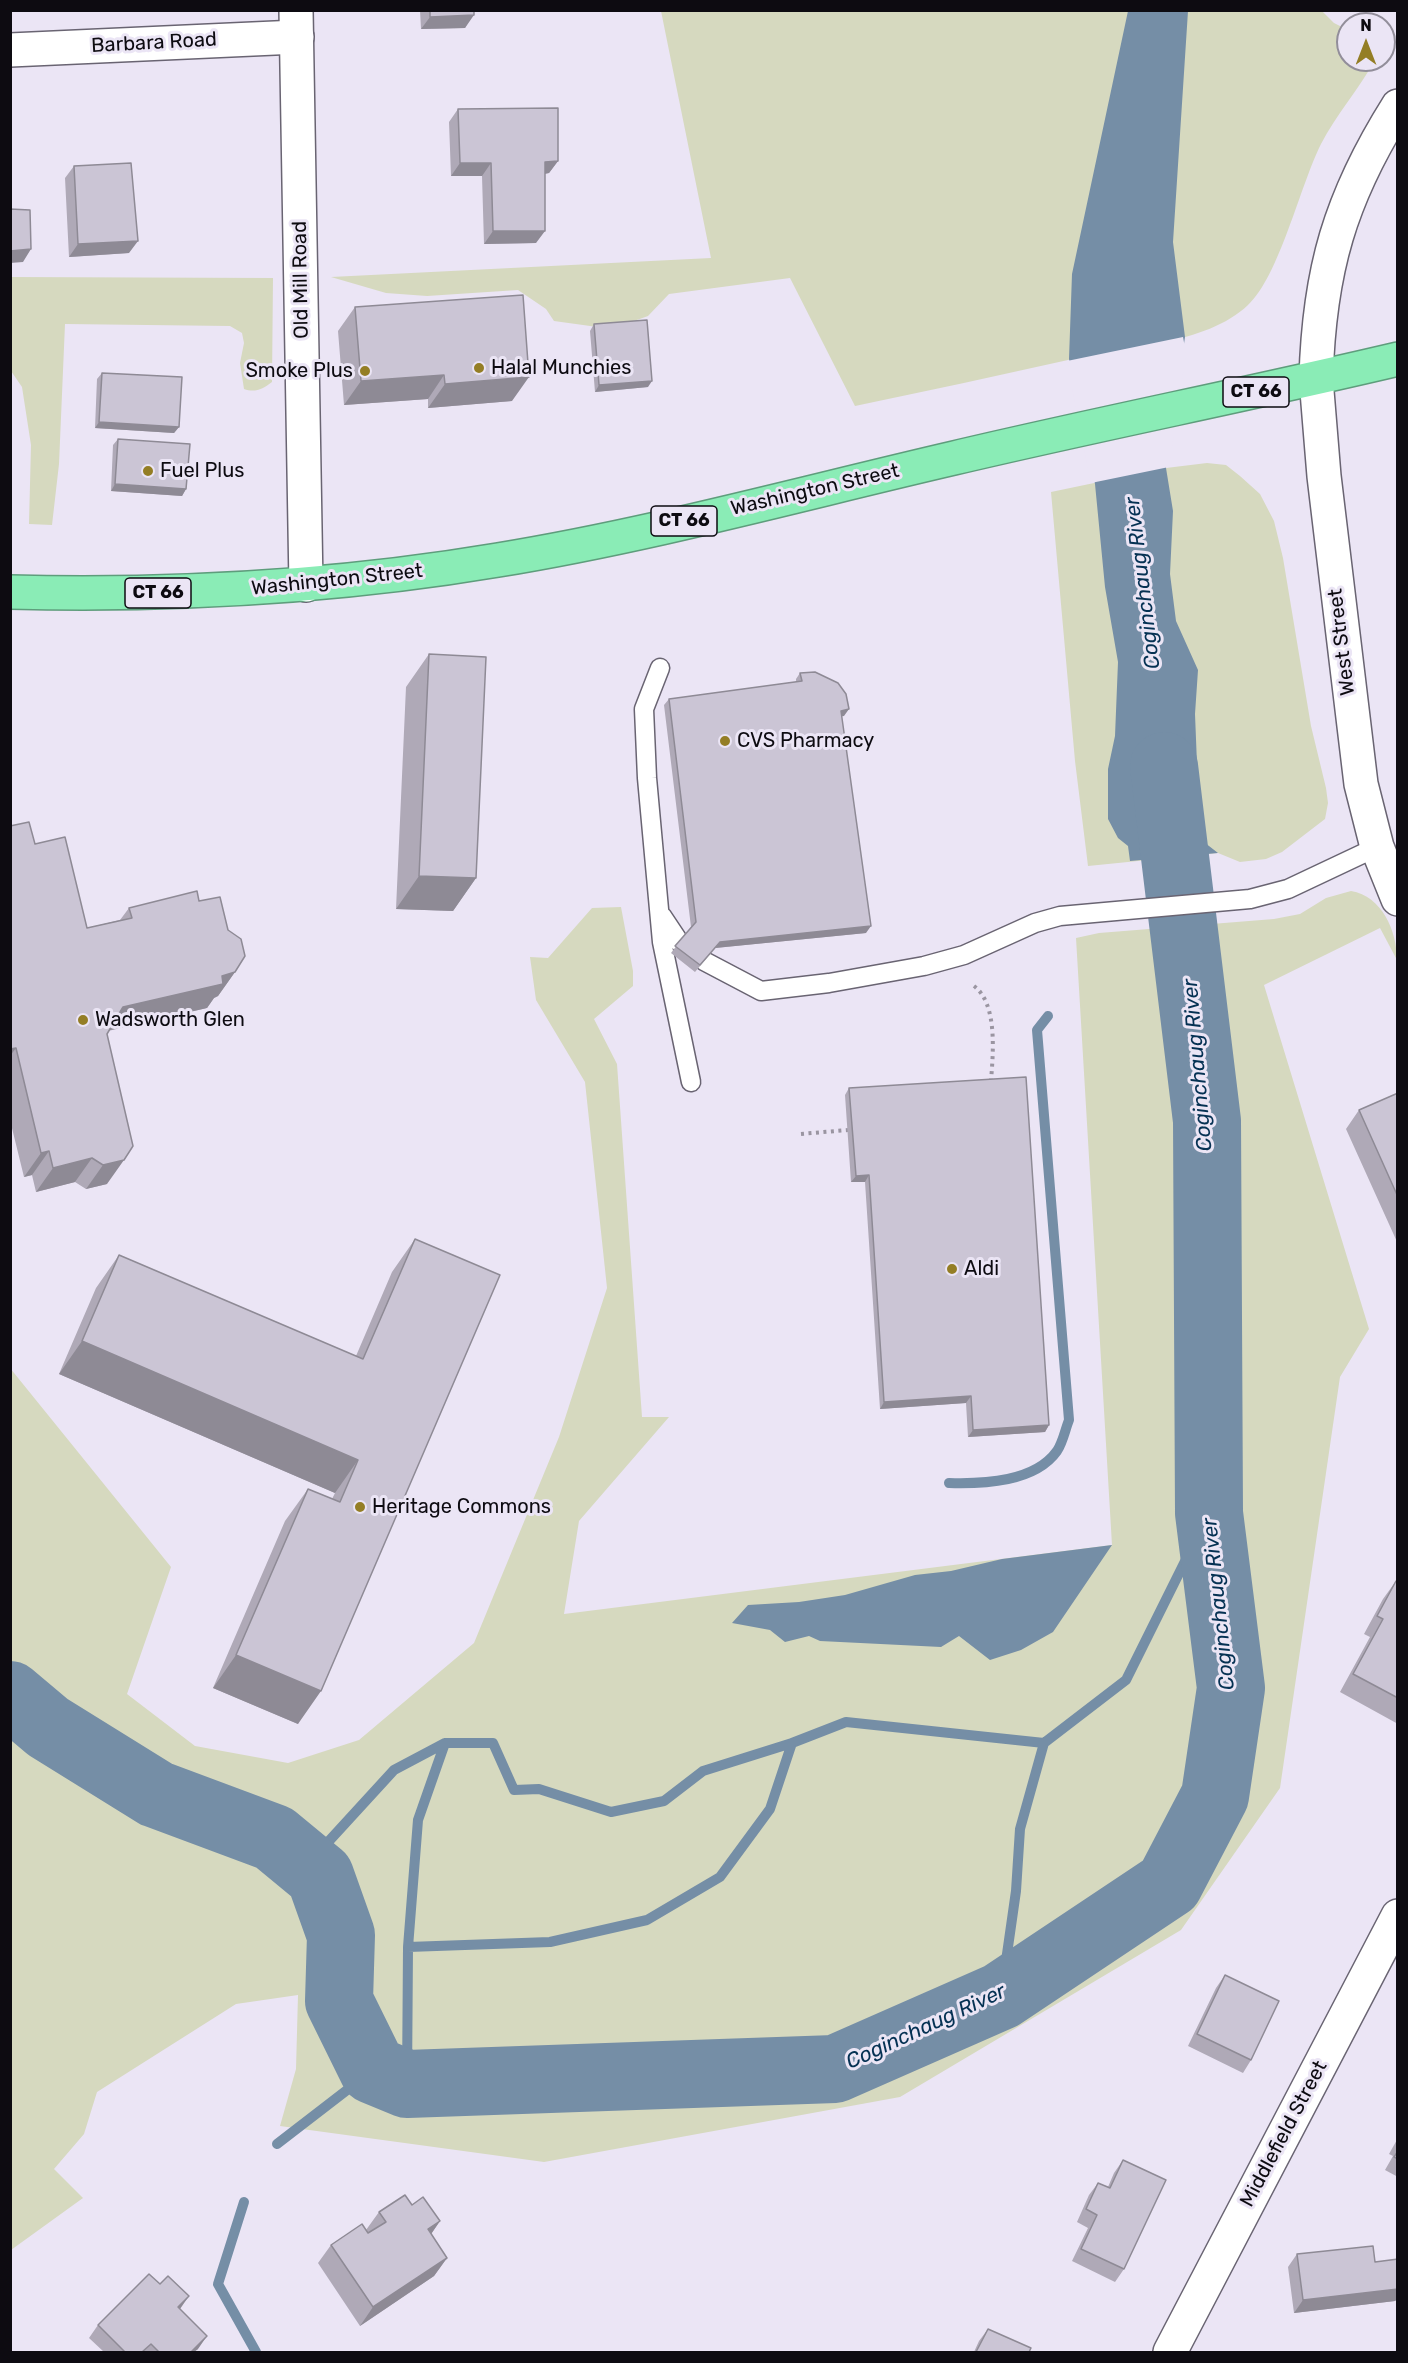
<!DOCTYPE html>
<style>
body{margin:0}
#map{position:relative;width:1408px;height:2363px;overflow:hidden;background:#ebe5f5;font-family:Rubik,sans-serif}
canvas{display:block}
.frame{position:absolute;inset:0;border:12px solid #0d0b11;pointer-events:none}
.north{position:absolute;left:1336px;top:12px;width:60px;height:60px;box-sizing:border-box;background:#ebe5f5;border:2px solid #928e9a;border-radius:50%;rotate:0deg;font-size:16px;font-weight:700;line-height:24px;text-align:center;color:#0d0b11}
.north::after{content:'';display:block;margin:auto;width:21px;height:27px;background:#947e25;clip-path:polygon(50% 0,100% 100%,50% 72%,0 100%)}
</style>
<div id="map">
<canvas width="1408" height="2363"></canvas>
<div class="frame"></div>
<div class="north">N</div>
</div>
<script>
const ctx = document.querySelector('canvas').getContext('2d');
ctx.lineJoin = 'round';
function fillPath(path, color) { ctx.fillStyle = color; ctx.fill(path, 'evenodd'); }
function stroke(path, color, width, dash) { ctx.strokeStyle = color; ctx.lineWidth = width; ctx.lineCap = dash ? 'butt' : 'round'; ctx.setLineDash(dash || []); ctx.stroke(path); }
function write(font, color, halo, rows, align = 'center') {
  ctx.font = font + ' Rubik,sans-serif'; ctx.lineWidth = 6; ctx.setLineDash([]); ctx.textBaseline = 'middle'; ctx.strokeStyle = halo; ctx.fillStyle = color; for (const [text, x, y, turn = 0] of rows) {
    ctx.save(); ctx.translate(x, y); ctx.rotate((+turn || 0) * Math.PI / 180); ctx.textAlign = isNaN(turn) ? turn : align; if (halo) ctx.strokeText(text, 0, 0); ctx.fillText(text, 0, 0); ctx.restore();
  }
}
const green = new Path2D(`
 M1128,10L1322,11L1334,23L1348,30V60H1375C1359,89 1336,115 1321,144C1300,186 1279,277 1248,305C1206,345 1123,347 1068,360C997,376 926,391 855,406L790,278L669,294L648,316L612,329L554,321L546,309L518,290L427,296L386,293L331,277L711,258L661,11Z
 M11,277L273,278L272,382C263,389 255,393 244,389L240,363L244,343L242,333L230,326L65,324L59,464L52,525L29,524L31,445L22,387L11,371Z
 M1207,463L1226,465L1240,476L1260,494L1274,521L1283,558L1311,726L1326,788L1328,803L1325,819L1282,852L1266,859L1240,862L1218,853L1088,866L1075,761L1051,492L1166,468Z
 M1351,891C1382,896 1397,931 1397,960L1380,928L1264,985L1369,1329L1340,1377L1280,1788L1181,1930L900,2097L544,2162L280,2126L296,2069L298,1995L236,2004L97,2092L84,2134L54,2169L83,2198L11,2250L10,1368L171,1567L127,1694L195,1746L288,1763L359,1740L474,1643L559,1437L607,1288L585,1082L536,1000L530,957L548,958L592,908L621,907L633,971V986L594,1019L617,1064L642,1417H669L579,1521L564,1614L1112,1545L1076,938L1099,933L1274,919L1300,914L1326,898Z`);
const water = new Path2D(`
 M1128,11H1188L1173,242L1185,337L1166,468L1173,511L1170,574L1176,621L1198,670L1195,714L1200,839L1218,853L1130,861L1128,846L1118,838L1108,819V769L1115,736L1118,662L1105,587L1095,484L1069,359L1072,274Z
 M1112,1545L1053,1632L1021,1650L990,1660L959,1636L941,1647L820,1641L809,1636L785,1642L770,1630L732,1623L748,1605L799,1602L845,1595L915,1575L951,1571L1002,1559Z`);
const pier = new Path2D(`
 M1183,337L1186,353L1169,467L1091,483L1067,361Z`);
const stream = new Path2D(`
 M949,1483C984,1484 1035,1482 1057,1451C1063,1442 1065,1430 1069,1420L1037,1030L1048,1016
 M307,1865L394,1770L445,1743H493L514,1790L539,1789L611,1812L664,1801L703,1771L792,1743
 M408,1947L418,1820L445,1743
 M1001,1996L1016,1891L1020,1829L1044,1743
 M407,2084L408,1947L550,1942L647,1920L720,1877L770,1809L792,1743L846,1722L1044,1743L1126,1680L1209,1513
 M277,2144L373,2070
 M244,2202L218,2284L256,2352`);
const river = new Path2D(`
 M10,1695L48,1727L156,1794L274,1838L320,1876L341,1935L339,2001L373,2070L407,2084L835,2069L1001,1996L1169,1884L1215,1796L1231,1688L1209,1513L1207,1121L1164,766`);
const path = new Path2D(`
 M974,986C998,1004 993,1054 991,1081
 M801,1134L848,1130`);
const lane = new Path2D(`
 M660,668L644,709L647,778L662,942L691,1082
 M662,916L680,943
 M704,961L761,991L829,983L924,966L964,955L1035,923L1060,916L1250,899L1288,889L1377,847`);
const street = new Path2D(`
 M10,50L297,37
 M1316,379C1319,271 1340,198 1398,106`);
const secondary = new Path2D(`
 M296,10L306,585
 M1316,379L1324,476L1361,784L1377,847L1398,899
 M1170,2352L1398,1916`);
const highway = new Path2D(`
 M10,592C174,596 337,587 498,560C651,535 803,493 954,458C1102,423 1250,394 1398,359`);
const wall = new Path2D(`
 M420,10H474L465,28L421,29Z
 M458,109L558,161L549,173L545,174L536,243L484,244L482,176H451L449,122Z
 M74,166L129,253L69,257L65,178Z
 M355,307L512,401L428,408V399L344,405L338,331Z
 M594,324L648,387L595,392L590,331Z
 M102,373L179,427L174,433L95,428L97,379Z
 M118,439L186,489L182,496L111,491L113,445Z
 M429,654L476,878L453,911L396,909L406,687Z
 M800,673L844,716H841L866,933L715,948L695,972L671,953L691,927L664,705L669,699L796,682V679Z
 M10,826L35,844L87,928L120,920L129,908L199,901L235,972L218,996L214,998L207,1008L108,1031L107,1034V1184L86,1189L75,1182L36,1192L32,1175L24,1177L10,1120Z
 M849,1088L1049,1425L1045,1432L968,1437L966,1403L880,1409L865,1182H851L845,1095Z
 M1398,1093V1244L1346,1129L1359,1110Z
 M415,1239L298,1724L213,1688L285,1521L308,1489L332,1499L335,1493L59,1374L96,1288L119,1255L356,1356L392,1272Z
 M1396,1581H1398V1724L1340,1692L1370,1637L1364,1634L1383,1599Z
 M1225,1975L1251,2060L1243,2073L1188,2046L1216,1988Z
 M1398,2138V2177L1385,2170L1393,2156L1389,2154Z
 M1123,2160L1124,2269L1115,2282L1072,2261L1088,2228L1077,2222L1089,2195L1098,2183L1108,2187L1114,2173Z
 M412,2205L440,2221L431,2234L447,2258L434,2276L360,2326L318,2263L331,2245L366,2230L379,2212Z
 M1297,2254L1375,2262L1398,2259V2298L1395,2301L1294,2313L1288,2267Z
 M180,2309L198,2349L194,2352H104L89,2338L98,2325Z
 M988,2329L1029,2352H974L979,2341Z`);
const shadedWall = new Path2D(`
 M474,15L465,28L421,29L430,17Z
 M558,161L549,173L536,175L545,162Z
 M460,163H491L482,176H451Z
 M493,231H545L536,243L484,244Z
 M138,241L129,253L69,257L78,244Z
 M31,249L23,262L10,263V251Z
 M444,375L428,399L344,405L361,381Z
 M529,377L512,401L428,408L445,384Z
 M652,381L648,387L595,392L599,385Z
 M99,422L179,427L174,433L95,428Z
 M115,484L186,489L182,496L111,491Z
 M849,709L844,716L836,717L841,711Z
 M419,876L476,878L453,911L396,909Z
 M871,926L866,933L715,948L695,972L720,942Z
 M235,972L218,996L214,998L207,1008L106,1031L123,1007Z
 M16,1048L10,1056V1049Z
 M49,1151L32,1175L24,1177L41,1153Z
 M92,1158L75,1182L36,1192L53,1168Z
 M124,1160L107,1184L86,1189L103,1165Z
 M869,1175L865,1182H851L856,1176Z
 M82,1341L358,1460L335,1493L59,1374Z
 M971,1396L966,1403L880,1409L884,1402Z
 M1049,1425L1045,1432L968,1437L973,1430Z
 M236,1655L321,1691L298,1724L213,1688Z
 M440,2221L427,2240L428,2229Z
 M447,2258L434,2276L360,2326L373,2307Z
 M1398,2289V2298L1395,2301L1294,2313L1303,2300Z
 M189,2296L180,2309L178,2307Z
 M207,2336L198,2349L194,2352H191Z`);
const building = new Path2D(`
 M430,10H474V15L430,17Z
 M558,108V161L545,162V231H493L491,163H460L458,109Z
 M131,163L138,241L78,244L74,166Z
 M10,209L30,210L31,249L10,251Z
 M523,295L529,377L445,384L444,375L361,381L355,307Z
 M647,320L652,381L599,385L594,324Z
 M102,373L182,377L179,427L99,422Z
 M118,439L190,444L186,489L115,484Z
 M429,654L486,657L476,878L419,876Z
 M815,672L838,683L846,694L849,709L841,711L871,926L720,942L700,965L675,946L696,922L669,699L802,681L800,673Z
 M29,822L35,844L65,837L87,928L132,918L129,908L197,891L199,901L220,897L228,930L241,939L245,956L235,972L222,976L223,984L123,1007L107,1034L133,1146L124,1160L103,1165L92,1158L53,1168L49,1151L41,1153L16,1048L10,1049V826Z
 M1026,1077L1049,1425L973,1430L971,1396L884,1402L869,1175L856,1176L849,1088Z
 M1398,1093V1197L1359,1110Z
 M415,1239L500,1275L321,1691L236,1655L308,1489L340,1502L358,1460L82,1341L119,1255L363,1359Z
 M1396,1581H1398V1698L1353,1674L1383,1619L1377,1616Z
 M1225,1975L1279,2001L1251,2060L1197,2034Z
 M1398,2151V2159L1394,2157Z
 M1123,2160L1166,2180L1124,2269L1081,2249L1097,2215L1086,2209L1098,2183L1110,2188Z
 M405,2195L412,2205L423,2197L440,2221L428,2229L447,2258L373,2307L331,2245L362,2224L368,2233L386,2222L379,2212Z
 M1373,2246L1375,2262L1398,2259V2289L1303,2300L1297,2254Z
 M149,2274L160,2284L168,2276L189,2296L178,2307L207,2336L191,2352H159L151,2344L142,2352H125L98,2325Z
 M988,2329L1031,2348L1029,2352H976Z`);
const markers = [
 [479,368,6,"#947e25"],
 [365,371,6,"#947e25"],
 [148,471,6,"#947e25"],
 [725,741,6,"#947e25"],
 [83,1020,6,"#947e25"],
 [952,1269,6,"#947e25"],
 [360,1507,6,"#947e25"]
];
const shields = [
 [1256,392,66],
 [684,521,66],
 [158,593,66]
];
const shieldNames = [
 ["CT 66",1256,392],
 ["CT 66",684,521],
 ["CT 66",158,593]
];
const streetNames = [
 ["Barbara Road",154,43,-3],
 ["Old Mill Road",301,280,-91],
 ["Washington Street",815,490,-13],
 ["Washington Street",337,580,-6],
 ["West Street",1342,642,-97],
 ["Middlefield Street",1284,2134,-62]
];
const poiNames = [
 ["Halal Munchies",491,368],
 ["Smoke Plus",353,371,"right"],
 ["Fuel Plus",160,471],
 ["CVS Pharmacy",737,741],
 ["Wadsworth Glen",95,1020],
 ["Aldi",964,1269],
 ["Heritage Commons",372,1507]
];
const waterNames = [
 ["Coginchaug River",1143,583,-97],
 ["Coginchaug River",1198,1065,-95],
 ["Coginchaug River",1219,1604,-96],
 ["Coginchaug River",926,2027,-25]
];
fillPath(green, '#d6d9bf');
fillPath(water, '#758ea6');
fillPath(pier, '#ebe5f5');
stroke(stream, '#758ea6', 10);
stroke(river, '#758ea6', 68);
stroke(lane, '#696472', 21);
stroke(street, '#696472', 36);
stroke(secondary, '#696472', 36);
stroke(highway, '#5e9d7c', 36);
stroke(path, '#9a95a1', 4, [3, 4.5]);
stroke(lane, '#fff', 18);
stroke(street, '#fff', 33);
stroke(secondary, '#fff', 33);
stroke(highway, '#8aecb6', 33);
fillPath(wall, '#afa9b7');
fillPath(shadedWall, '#8e8a95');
fillPath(building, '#cbc5d5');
stroke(building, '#8e8a95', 1.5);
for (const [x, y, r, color] of markers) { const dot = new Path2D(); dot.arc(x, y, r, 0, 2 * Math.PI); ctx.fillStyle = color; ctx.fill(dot); stroke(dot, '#ebe5f5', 2); }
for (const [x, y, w] of shields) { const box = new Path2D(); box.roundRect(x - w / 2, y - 15, w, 30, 4.5); ctx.fillStyle = '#ebe5f5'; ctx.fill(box); stroke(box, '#0d0b11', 1.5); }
write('bold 18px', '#0d0b11', null, shieldNames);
write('20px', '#0d0b11', '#ebe5f5', streetNames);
write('20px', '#0d0b11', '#ebe5f5', poiNames, 'left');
write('italic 21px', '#053153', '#ebe5f5', waterNames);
</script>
